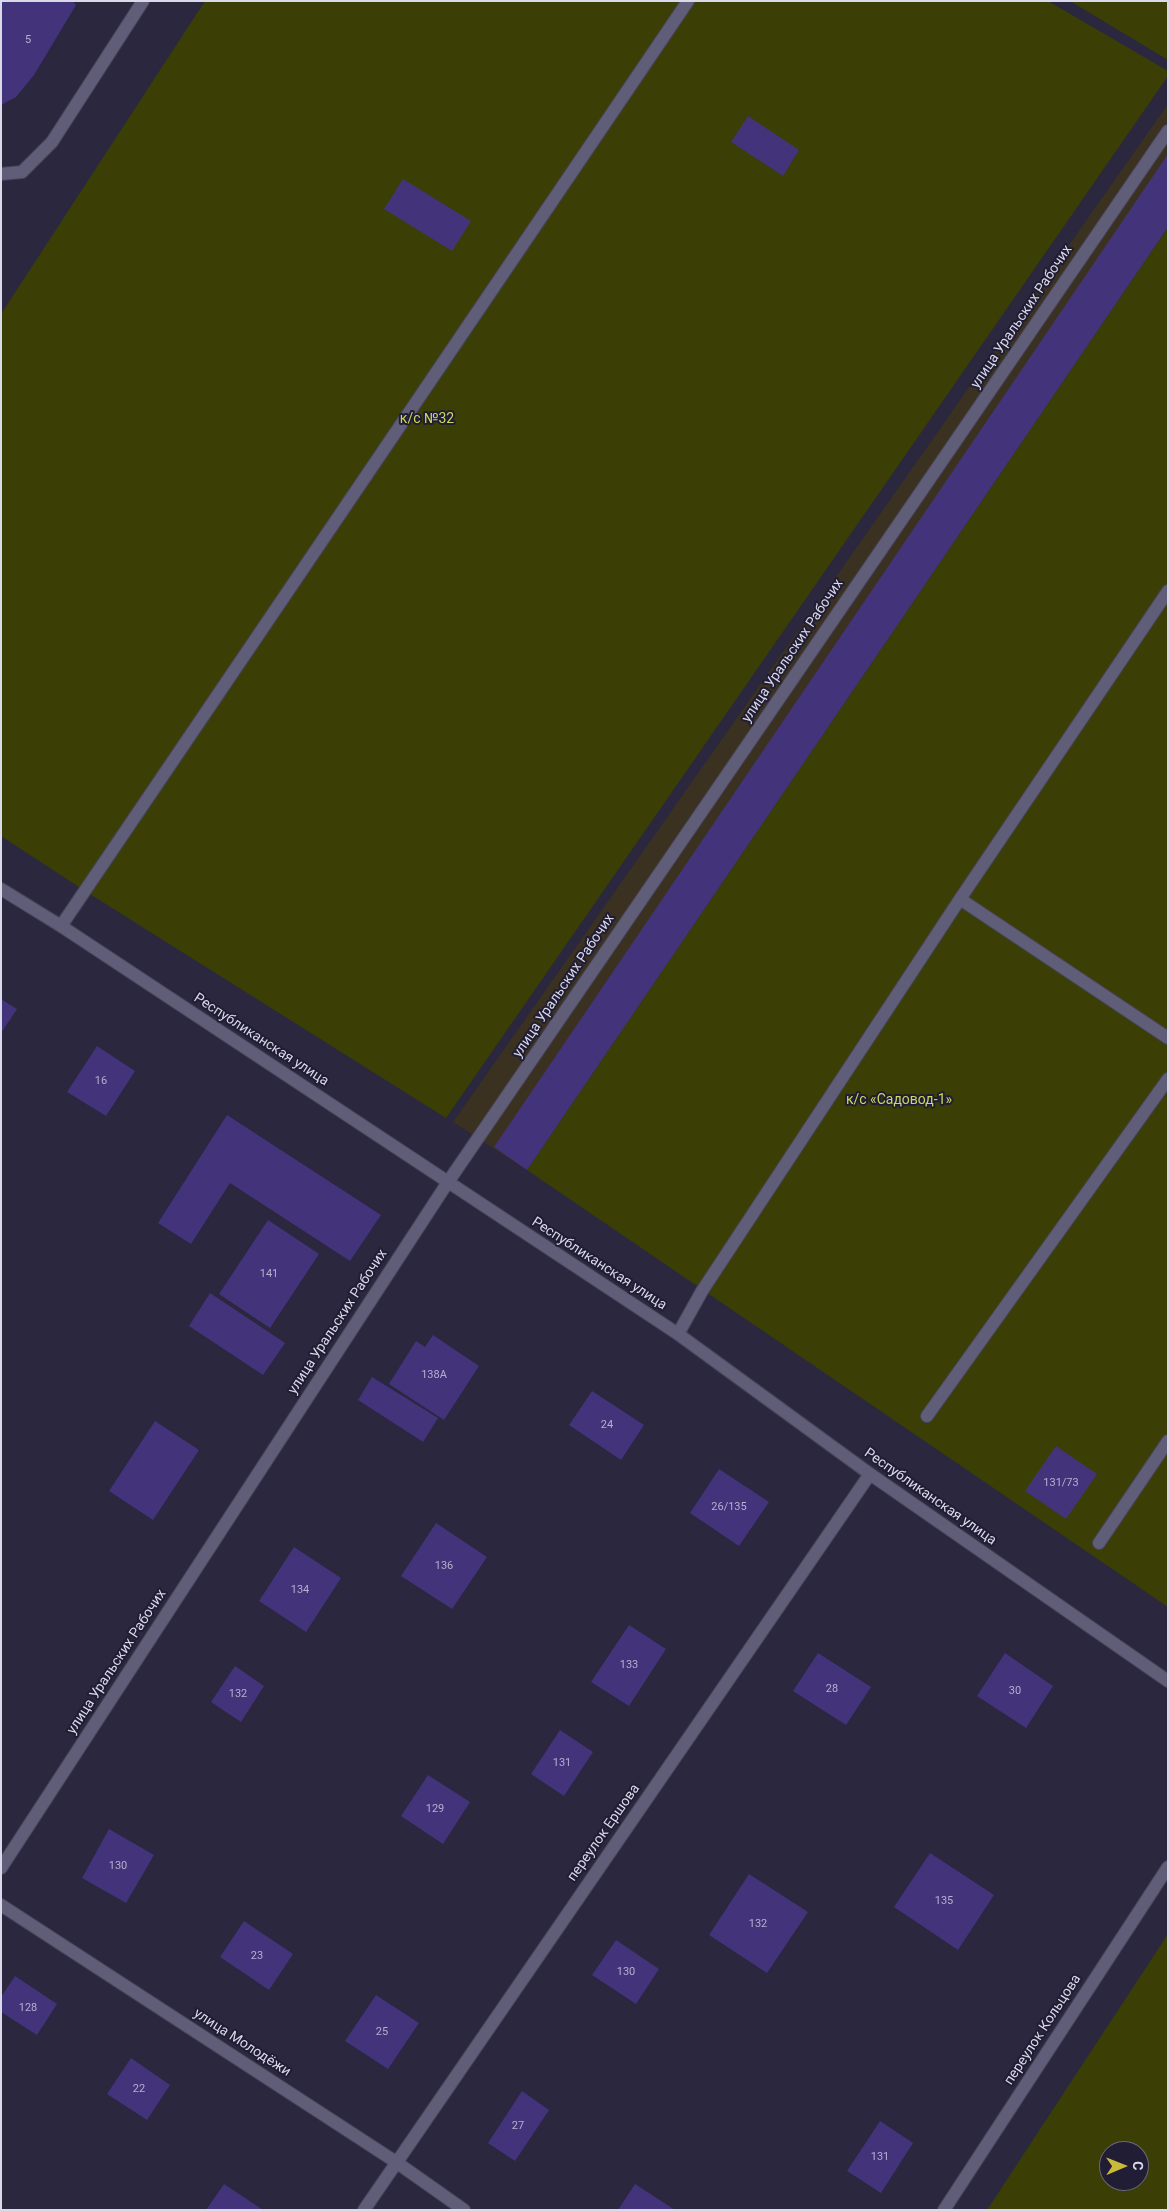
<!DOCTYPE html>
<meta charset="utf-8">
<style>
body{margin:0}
#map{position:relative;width:1169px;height:2211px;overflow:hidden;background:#2a273f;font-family:Roboto,sans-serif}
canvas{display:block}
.frame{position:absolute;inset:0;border:2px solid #dad9e9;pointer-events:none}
.north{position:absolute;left:1099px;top:2141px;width:50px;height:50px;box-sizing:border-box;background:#201d34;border:1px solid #6a687c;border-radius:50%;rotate:89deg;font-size:14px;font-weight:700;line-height:20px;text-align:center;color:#dad9e9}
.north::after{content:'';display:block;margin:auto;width:18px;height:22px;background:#c9ba3a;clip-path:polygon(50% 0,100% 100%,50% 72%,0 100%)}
</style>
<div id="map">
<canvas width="1169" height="2211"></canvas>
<div class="frame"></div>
<div class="north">С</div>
</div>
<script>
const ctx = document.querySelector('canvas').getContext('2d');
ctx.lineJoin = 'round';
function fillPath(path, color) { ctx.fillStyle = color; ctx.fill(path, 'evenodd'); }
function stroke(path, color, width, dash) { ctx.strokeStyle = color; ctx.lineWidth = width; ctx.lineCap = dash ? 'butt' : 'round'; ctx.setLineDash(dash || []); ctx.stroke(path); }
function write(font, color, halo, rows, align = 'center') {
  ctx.font = font + ' Roboto,sans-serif'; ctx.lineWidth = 4; ctx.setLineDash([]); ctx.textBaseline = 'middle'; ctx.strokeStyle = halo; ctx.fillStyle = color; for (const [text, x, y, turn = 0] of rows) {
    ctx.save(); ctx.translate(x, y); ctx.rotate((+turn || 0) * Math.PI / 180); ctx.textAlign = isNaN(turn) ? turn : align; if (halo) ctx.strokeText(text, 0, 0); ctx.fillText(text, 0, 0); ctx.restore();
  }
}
const industrial = new Path2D(`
 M1168,104V227L527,1170L453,1122Z`);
const green = new Path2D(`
 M205,1H1048L1168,71V76L446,1118L85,891L1,836V314Z
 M1070,1H1168V60Z
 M1168,227V1607L527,1170Z
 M1168,1934V2210H987ZM1109,2151H1139V2181H1109Z`);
const building = new Path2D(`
 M1,1H73L76,5L34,75L16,97L1,105Z
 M748,116L799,150L783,176L731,142Z
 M1168,154V227L527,1170L494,1147Z
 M403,179L471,221L452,251L384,209Z
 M1,999L17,1009L1,1033Z
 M97,1046L135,1071L106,1116L67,1092Z
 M227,1115L381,1215L350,1261L230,1183L191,1244L158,1223Z
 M268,1220L319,1254L270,1328L219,1294Z
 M210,1293L285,1343L263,1375L189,1326Z
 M433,1335L479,1366L444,1420L389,1384L416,1341L425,1347Z
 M372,1377L438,1418L423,1442L358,1400Z
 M592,1391L644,1425L621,1460L569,1425Z
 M155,1421L199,1450L153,1520L109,1491Z
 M1056,1446L1097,1474L1066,1519L1025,1491Z
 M719,1469L769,1502L739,1546L690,1513Z
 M436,1523L487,1557L452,1609L401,1576Z
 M294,1547L341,1578L306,1632L259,1601Z
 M629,1625L666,1649L629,1706L591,1682Z
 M818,1653L871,1687L846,1725L793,1691Z
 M1005,1653L1053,1686L1026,1728L977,1696Z
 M235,1666L264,1686L241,1722L211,1702Z
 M560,1730L593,1752L564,1796L531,1774Z
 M428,1775L470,1802L443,1844L401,1816Z
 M109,1829L154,1855L126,1903L82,1878Z
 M930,1853L994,1895L958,1950L894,1907Z
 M749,1874L808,1912L767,1973L709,1935Z
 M244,1921L293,1954L269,1990L220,1957Z
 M616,1940L659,1969L636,2004L592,1975Z
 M15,1976L57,2004L37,2035L1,2012V1997Z
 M376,1995L419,2023L388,2069L345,2041Z
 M131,2058L170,2085L147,2120L107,2094Z
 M522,2091L549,2110L515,2161L488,2143Z
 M880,2121L913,2143L881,2193L847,2171Z
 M224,2184L263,2210H206Z
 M635,2184L675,2210H618Z`);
const service = new Path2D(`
 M1,174L22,172L52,142L143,1
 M960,899L1168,1038
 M61,926L688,1
 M678,1334L702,1291L960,899L1168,591
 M927,1416L1168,1079
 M1099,1543L1168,1441`);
const minor = new Path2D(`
 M1,889L61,926L678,1334L870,1474L1168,1681
 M1,1868L448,1182L1168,131
 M1,1905L396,2162L464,2210
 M364,2210L870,1474
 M944,2210L1168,1867`);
const numberNames = [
 ["5",28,40],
 ["16",101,1081],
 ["141",269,1274],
 ["138А",434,1375],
 ["24",607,1425],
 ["131/73",1061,1483],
 ["26/135",729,1507],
 ["136",444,1566],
 ["134",300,1590],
 ["133",629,1665],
 ["28",832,1689],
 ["30",1015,1691],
 ["132",238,1694],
 ["131",562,1763],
 ["129",435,1809],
 ["130",118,1866],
 ["135",944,1901],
 ["132",758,1924],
 ["23",257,1956],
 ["130",626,1972],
 ["128",28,2008],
 ["25",382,2032],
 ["22",139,2089],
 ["27",518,2126],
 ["131",880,2157]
];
const streetNames = [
 ["улица Уральских Рабочих",1022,317,-56],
 ["улица Уральских Рабочих",793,651,-56],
 ["улица Уральских Рабочих",564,986,-56],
 ["Республиканская улица",261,1040,33],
 ["Республиканская улица",599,1264,33],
 ["улица Уральских Рабочих",338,1322,-57],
 ["Республиканская улица",930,1497,35],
 ["улица Уральских Рабочих",117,1662,-57],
 ["переулок Ершова",604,1833,-55],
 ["переулок Кольцова",1043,2030,-57],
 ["улица Молодёжи",242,2043,33]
];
const parkNames = [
 ["к/с №32",427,419],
 ["к/с «Садовод-1»",899,1100]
];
fillPath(industrial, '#3a3121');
fillPath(green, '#3b3f05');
fillPath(building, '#42337b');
stroke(service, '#474458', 14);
stroke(minor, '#474458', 14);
stroke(service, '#5f5d77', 12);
stroke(minor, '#5f5d77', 12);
write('11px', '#b4b0ce', null, numberNames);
write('14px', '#dad9e9', '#201d34', streetNames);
write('14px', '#ccd85e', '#201d34', parkNames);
</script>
